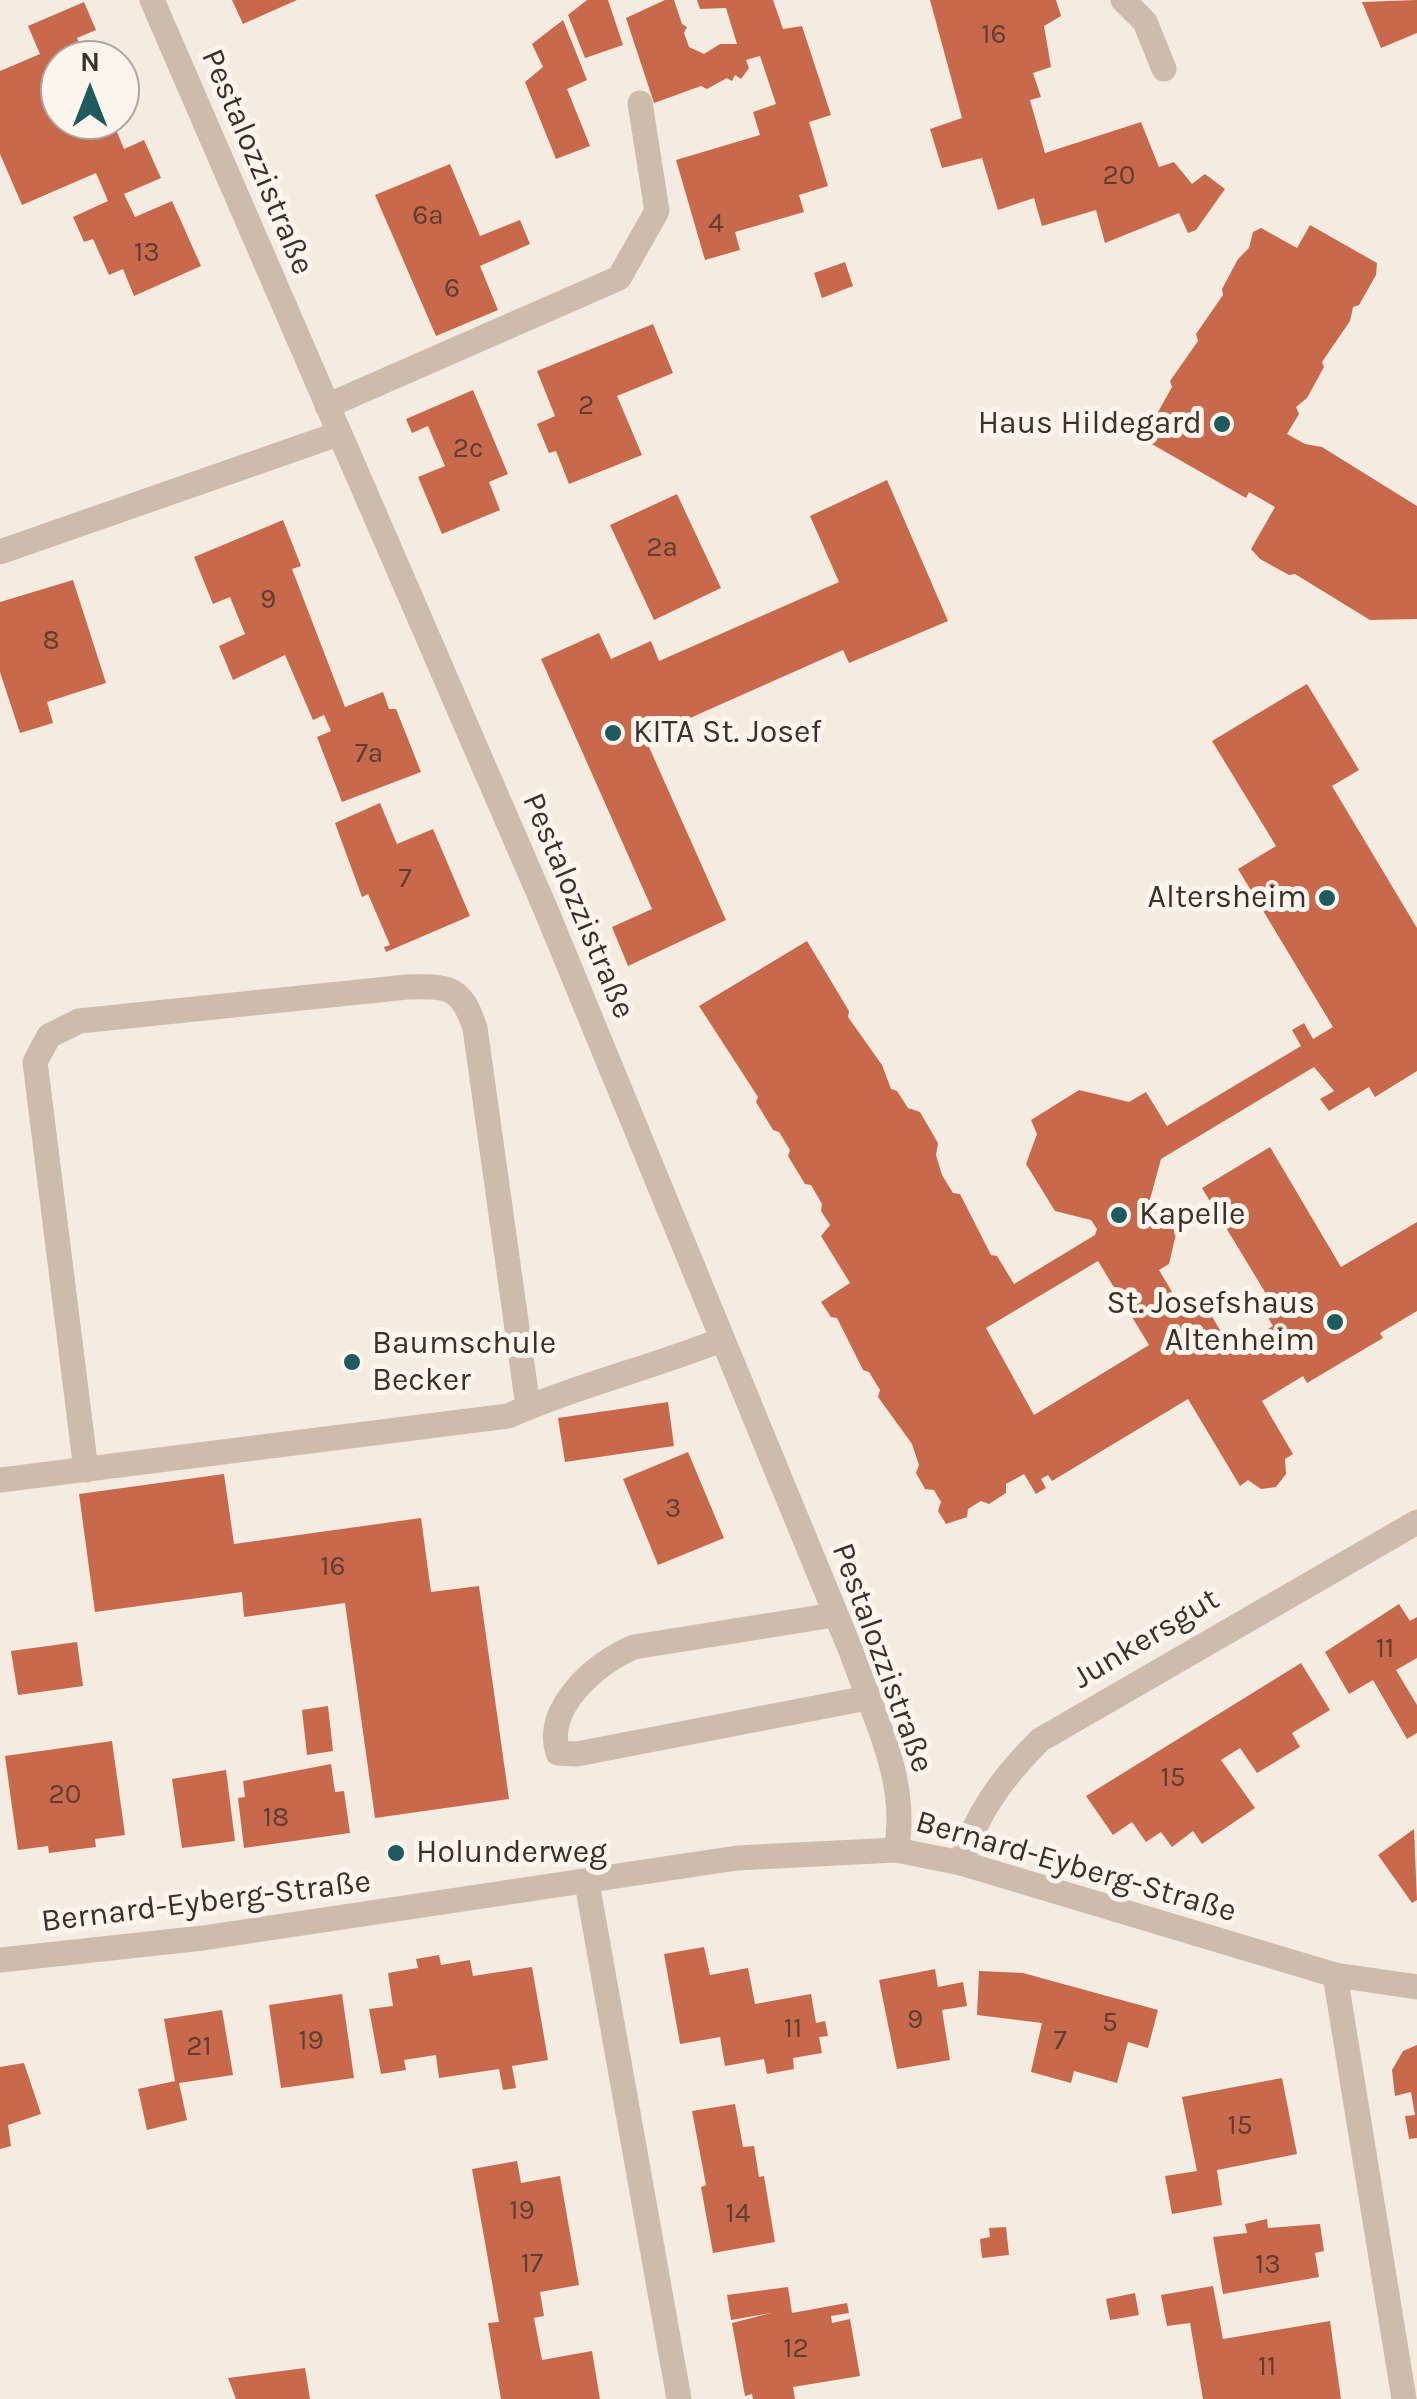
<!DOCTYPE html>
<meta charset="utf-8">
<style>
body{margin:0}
#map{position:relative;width:1417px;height:2399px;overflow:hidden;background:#f4ebe1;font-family:Karla,sans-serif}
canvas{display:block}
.north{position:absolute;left:40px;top:40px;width:100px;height:100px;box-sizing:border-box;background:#fbf5ee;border:2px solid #aea6a0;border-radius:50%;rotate:0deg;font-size:28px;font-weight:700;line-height:40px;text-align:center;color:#3b302b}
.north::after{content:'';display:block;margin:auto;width:35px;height:45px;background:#1f5a5e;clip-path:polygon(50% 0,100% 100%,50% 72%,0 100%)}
</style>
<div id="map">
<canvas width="1417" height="2399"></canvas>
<div class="north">N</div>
</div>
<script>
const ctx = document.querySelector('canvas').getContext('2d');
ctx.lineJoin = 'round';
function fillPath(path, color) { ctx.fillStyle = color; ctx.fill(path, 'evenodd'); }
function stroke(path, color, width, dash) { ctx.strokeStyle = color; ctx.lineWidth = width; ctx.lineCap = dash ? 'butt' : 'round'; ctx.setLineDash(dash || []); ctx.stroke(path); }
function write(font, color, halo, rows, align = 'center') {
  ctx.font = font + ' Karla,sans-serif'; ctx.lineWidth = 10; ctx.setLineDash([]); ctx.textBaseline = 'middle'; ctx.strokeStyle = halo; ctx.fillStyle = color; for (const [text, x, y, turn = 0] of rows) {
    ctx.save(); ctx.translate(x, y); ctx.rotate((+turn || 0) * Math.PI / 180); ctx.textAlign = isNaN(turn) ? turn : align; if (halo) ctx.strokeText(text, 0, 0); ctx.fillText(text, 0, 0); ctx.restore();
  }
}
const building = new Path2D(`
 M232,0H297L243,24Z
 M587,0H608L623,45L585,58L568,15Z
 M665,0H674L682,24L687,27L684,33L689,47L704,54L720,44H737L726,8L700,9L697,0H773L783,29L802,26L831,115L809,122L828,186L799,195L804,212L735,232L740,250L705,260L676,160L760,135L753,112L776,104L760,56L746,60L749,68L741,79L735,75L732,81L727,78L707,89L701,86L654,103L626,18Z
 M930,0H1056L1061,16L1044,26L1051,67L1033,73L1041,97L1030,100L1045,153L1141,122L1159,167L1174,162L1192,184L1205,174L1225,189L1196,230L1188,233L1179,213L1105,243L1096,210L1042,226L1034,198L998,210L982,158L942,168L930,129L962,118Z
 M1417,0V33L1381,48L1362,2Z
 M84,2L96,30L77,38L86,60H60V120H112L124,149L144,140L161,178L124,194L135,217L172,201L201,266L134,296L123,269L109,275L93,239L84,242L73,217L108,201L96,173L22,205L0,154V71L40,54L28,26Z
 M563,20L587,80L567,89L590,146L556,159L525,82L543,67L532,44Z
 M450,164L480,236L520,220L530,244L480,266L498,310L436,336L375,195Z
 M1310,225L1377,263L1376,275L1359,305L1353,307L1350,321L1322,362L1324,367L1307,398L1296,407L1299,414L1287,434L1305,444L1322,447L1417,506V619L1370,620L1295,574L1289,575L1260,559L1251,549L1275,507L1249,492L1246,498L1143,439L1172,387L1170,381L1198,341L1196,334L1223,295L1222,289L1238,259L1249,248L1253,232L1261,228L1297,248Z
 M845,262L853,286L822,298L814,273Z
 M653,324L673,373L617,396L642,455L569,484L556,451L549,453L537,424L555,416L537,371Z
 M473,390L508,474L489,482L500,510L442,534L418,477L445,466L428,426L412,433L406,419Z
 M887,480L948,621L849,663L843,650L645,738L726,920L628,966L612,927L652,909L541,659L599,633L611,659L651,641L659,661L839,582L810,516Z
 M677,494L721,588L654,620L610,525Z
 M283,520L301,566L292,569L345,707L383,692L389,709H396L421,772L342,802L317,737L331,731L324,715L313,720L285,655L233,680L219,646L245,634L230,597L213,604L194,557Z
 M73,580L106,683L47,702L53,723L20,733L0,672V602Z
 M1307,684L1359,770L1332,786L1417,928V1071L1375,1097L1369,1087L1329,1111L1320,1099L1334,1091L1314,1067L1161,1159L1149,1203L1161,1206L1176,1234L1169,1264L1159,1270L1187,1317L1206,1306L1232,1351L1273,1326L1265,1312L1274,1307L1202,1188L1270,1147L1341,1267L1417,1222V1311L1380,1333L1383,1338L1307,1383L1303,1376L1262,1401L1293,1454L1285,1459L1286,1474L1276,1487L1261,1489L1248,1480L1240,1486L1188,1399L1052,1481L1048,1475L1041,1479L1046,1488L1036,1494L1024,1474L1006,1484V1493L989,1504L981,1501L968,1509L967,1517L946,1524L938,1511L941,1502L934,1490L925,1489L916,1473L919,1465L912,1444L878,1397L880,1390L869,1372L863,1370L837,1318L831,1317L821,1302L850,1283L821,1236L830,1225L821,1211L822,1204L811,1185L805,1184L788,1156L790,1150L779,1132L773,1130L756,1102L758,1097L699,1006L807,941L849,1011L848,1017L882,1065L891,1089L897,1091L908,1108L920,1112L938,1143L936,1155L942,1175L953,1193L960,1194L991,1255L997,1256L1014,1284L1095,1235L1097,1229L1091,1220L1055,1211L1026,1164L1037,1134L1031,1120L1079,1090L1129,1102L1146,1092L1167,1126L1301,1046L1292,1030L1304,1023L1313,1039L1333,1027L1238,869L1276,846L1212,741ZM1098,1261L1149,1345L1034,1415L986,1328Z
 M380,803L397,844L433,829L470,916L386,952L384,947L390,945L368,894L362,897L335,823Z
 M668,1402L674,1446L565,1462L558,1418Z
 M688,1452L724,1538L658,1565L623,1479Z
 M224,1474L234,1544L421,1518L431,1592L479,1586L509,1799L375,1818L345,1603L244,1617L242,1592L95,1612L79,1494Z
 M1399,1604L1410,1621L1417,1617V1658L1396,1670L1417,1705V1733L1407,1739L1373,1680L1349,1694L1325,1652Z
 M77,1642L83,1686L18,1695L11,1651Z
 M1301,1663L1330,1710L1292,1733L1300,1747L1257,1773L1240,1748L1221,1760L1255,1808L1202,1844L1193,1831L1172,1847L1161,1832L1146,1842L1132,1822L1113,1835L1086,1796Z
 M328,1706L333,1751L307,1755L302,1710Z
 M112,1741L125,1835L95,1839L96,1847L49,1853L48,1846L18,1850L5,1756Z
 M331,1764L335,1792L344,1791L350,1833L244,1848L238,1798L245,1797L243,1781Z
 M226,1770L235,1841L182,1848L172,1779Z
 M1414,1829L1417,1900L1412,1903L1378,1855Z
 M704,1947L710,1975L748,1968L755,2004L811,1994L816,2023L825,2021L828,2036L819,2037L822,2053L793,2058L794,2069L767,2074L764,2059L725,2066L720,2037L680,2044L664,1954Z
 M439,1955L441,1965L470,1960L473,1976L532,1967L548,2060L512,2066L516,2088L503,2090L499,2069L439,2078L436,2055L404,2060L406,2070L381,2074L369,2009L393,2006L388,1973L418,1968L416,1959Z
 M935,1969L938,1987L963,1982L967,2006L942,2010L950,2060L897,2069L879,1980Z
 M979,1971L1023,1973L1158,2010L1148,2048L1128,2042L1117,2083L1074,2071L1071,2083L1031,2072L1042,2023L977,2015Z
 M342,1994L354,2078L281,2088L269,2005Z
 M222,2010L233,2075L179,2083L187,2120L147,2130L138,2089L175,2081L164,2019Z
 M1417,2045V2138L1409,2139L1405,2116L1415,2115L1411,2092L1395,2096L1392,2070L1403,2051Z
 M24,2063L41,2114L8,2125L11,2146L0,2149V2067Z
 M1282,2078L1297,2154L1217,2170L1222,2205L1172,2214L1165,2176L1197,2171L1182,2097Z
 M735,2104L743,2147L754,2146L759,2177L764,2176L775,2242L713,2253L701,2187L706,2185L692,2111Z
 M517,2161L521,2183L560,2176L579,2285L540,2292L544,2316L534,2318L542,2360L592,2351L600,2399H501L488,2323L499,2322L472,2169Z
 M1267,2219L1268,2228L1320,2224L1324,2251L1315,2253L1319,2277L1223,2294L1213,2237L1247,2233L1245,2224Z
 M1006,2227L1009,2255L982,2258L980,2239L990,2237L989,2228Z
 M1213,2286L1223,2339L1330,2321L1341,2399H1203L1190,2323L1167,2326L1161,2295Z
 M788,2287L792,2313L847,2303L849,2313L831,2316L832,2323L850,2319L860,2376L793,2387L795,2399H753L752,2394L745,2396L732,2323L771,2313L731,2320L727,2295Z
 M1135,2293L1139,2315L1110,2320L1106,2299Z
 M305,2368L310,2399H236L228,2378Z`);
const service = new Path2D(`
 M327,406L619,278L657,211L640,103
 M86,1470L35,1062L49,1036L79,1021L407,987C449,986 461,986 475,1028L528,1407
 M0,1480L508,1416C578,1385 651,1368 721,1340
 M834,1615L634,1647C597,1662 543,1708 558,1753L577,1754L867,1698`);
const minor = new Path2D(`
 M152,0L546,910L851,1651C873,1714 910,1782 896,1850
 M1123,0L1145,22L1164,69
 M0,552L338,434
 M961,1863C977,1812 1002,1778 1040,1740L1417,1522
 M587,1883L679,2399
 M1335,1975L1404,2399`);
const tertiary = new Path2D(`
 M0,1960L203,1938L737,1858L896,1850L961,1863L1335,1975L1417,1987`);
const markers = [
 [1222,424,10,"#1f5a5e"],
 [613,733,10,"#1f5a5e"],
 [1327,898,10,"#1f5a5e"],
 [1119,1215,10,"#1f5a5e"],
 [1335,1322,10,"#1f5a5e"],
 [352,1362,10,"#1f5a5e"],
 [396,1853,10,"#1f5a5e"]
];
const numberNames = [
 ["16",994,35],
 ["20",1119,176],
 ["6a",428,216],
 ["4",716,224],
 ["13",147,253],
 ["6",452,289],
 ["2",586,406],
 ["2c",468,449],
 ["2a",662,548],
 ["9",268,600],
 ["8",51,641],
 ["7a",369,754],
 ["7",405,879],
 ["3",673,1509],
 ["16",333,1567],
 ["11",1385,1649],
 ["15",1173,1778],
 ["20",65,1795],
 ["18",276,1818],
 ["9",915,2020],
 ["5",1110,2023],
 ["11",793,2029],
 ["19",311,2041],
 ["7",1060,2041],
 ["21",199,2047],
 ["15",1240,2126],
 ["19",522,2211],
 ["14",738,2214],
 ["17",532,2264],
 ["13",1268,2265],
 ["12",796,2349],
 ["11",1267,2367]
];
const streetNames = [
 ["Pestalozzistraße",257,162,67],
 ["Pestalozzistraße",578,906,67],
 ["Junkersgut",1146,1639,-31],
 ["Pestalozzistraße",882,1658,70],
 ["Bernard-Eyberg-Straße",1076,1867,16],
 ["Bernard-Eyberg-Straße",206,1902,-7]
];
const poiNames = [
 ["Haus Hildegard",1202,424,"right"],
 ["KITA St. Josef",633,733],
 ["Altersheim",1307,898,"right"],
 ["Kapelle",1139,1215],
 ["St. Josefshaus",1315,1304,"right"],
 ["Altenheim",1315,1341,"right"],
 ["Baumschule",372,1344],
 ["Becker",372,1381],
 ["Holunderweg",416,1853]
];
fillPath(building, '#c8694b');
stroke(service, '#cdbbac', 25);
stroke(minor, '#cdbbac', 25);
stroke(tertiary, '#cdbbac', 25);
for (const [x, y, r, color] of markers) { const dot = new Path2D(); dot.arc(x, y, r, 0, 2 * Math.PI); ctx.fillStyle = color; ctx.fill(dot); stroke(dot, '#fbf5ee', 4); }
write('28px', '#5e3e33', null, numberNames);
write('32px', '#3b302b', '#fbf5ee', streetNames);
write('32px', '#3b302b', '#fbf5ee', poiNames, 'left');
</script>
